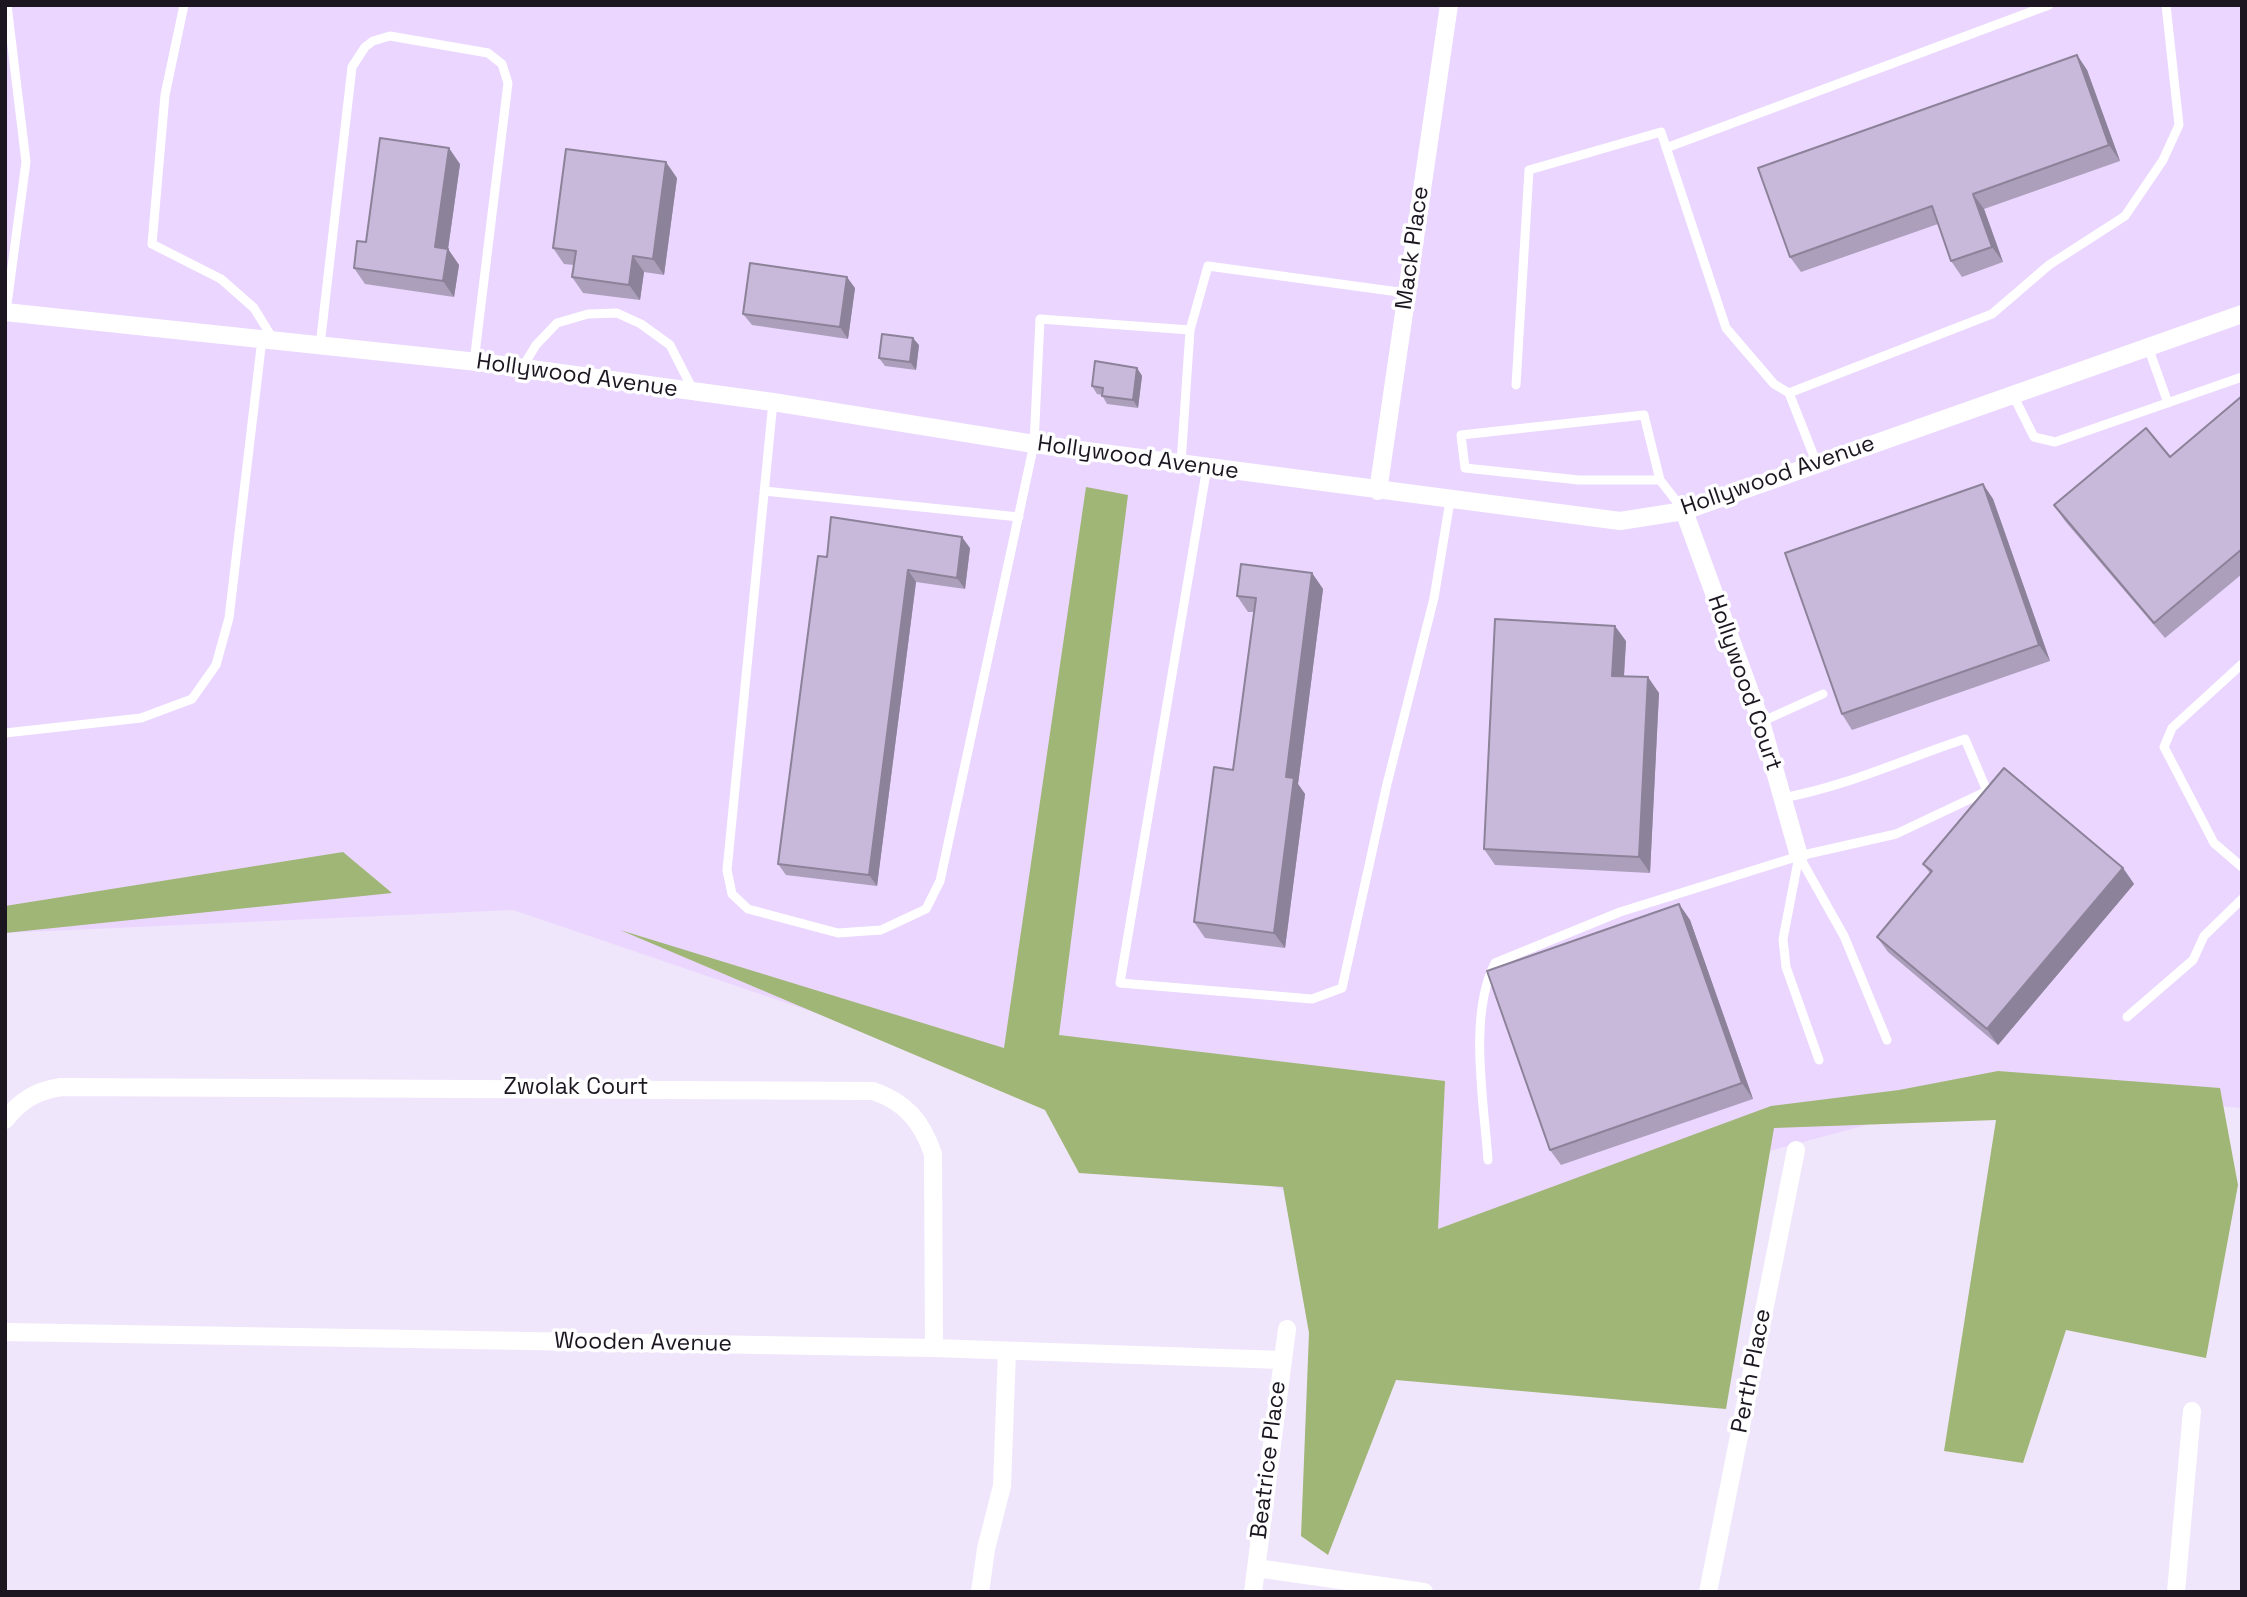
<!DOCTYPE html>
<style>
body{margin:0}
#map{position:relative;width:2247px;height:1597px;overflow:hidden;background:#f0e6fb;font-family:"Space Grotesk",sans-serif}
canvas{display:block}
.frame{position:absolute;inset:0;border:7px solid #1c1621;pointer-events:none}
</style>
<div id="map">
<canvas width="2247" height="1597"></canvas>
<div class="frame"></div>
</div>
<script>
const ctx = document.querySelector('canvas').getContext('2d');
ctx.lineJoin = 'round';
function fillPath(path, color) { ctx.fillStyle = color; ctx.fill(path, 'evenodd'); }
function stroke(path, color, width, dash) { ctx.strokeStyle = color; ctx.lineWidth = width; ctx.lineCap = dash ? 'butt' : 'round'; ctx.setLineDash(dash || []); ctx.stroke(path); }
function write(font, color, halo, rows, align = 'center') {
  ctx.font = font + ' "Space Grotesk",sans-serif'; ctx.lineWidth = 7; ctx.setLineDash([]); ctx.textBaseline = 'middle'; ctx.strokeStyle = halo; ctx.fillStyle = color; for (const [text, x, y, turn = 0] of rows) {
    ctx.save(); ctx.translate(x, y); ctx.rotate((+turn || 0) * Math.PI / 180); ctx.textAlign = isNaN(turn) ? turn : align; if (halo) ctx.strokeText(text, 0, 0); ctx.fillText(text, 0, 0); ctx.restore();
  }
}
const built = new Path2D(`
 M5,5H2242V1108L2131,1099L1986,1093L1411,1247L1104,1111L513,910L5,933Z`);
const forest = new Path2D(`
 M1086,487L1128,495L1059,1035L1445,1081L1438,1229L1771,1106L1899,1090L1998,1071L2220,1088L2238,1185L2206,1358L2066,1330L2023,1463L1944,1451L1996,1120L1774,1128L1726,1409L1396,1380L1328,1555L1301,1536L1309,1333L1283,1187L1079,1173L1045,1110L620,930L1004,1048Z
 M343,852L392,893L5,933V906Z`);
const service = new Path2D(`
 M184,5L165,95L152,244L221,279L254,308L273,339
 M1666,148L2049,5
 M6,312L26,162L7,5
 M320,346L352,67L365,47L373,41L390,36L488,53L502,64L508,83L474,362
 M2148,347L2168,403
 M522,368L536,345L557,323L588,314L617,313L641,324L670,345L693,390
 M1516,385L1529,170L1661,132L1726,328L1774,384L1789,393L1817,464
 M1789,393L1992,314L2049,265L2125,216L2163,160L2179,125L2166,5
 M2013,395L2034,437L2055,442L2242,377
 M773,402L727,870L732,894L748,909L838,933L881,930L926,909L940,881L1034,444L1040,319L1190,330
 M1181,463L1190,330L1208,266L1406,293
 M1207,467L1120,983L1312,999L1342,988L1387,784L1434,598L1450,501
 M1660,480H1579L1465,468L1461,435L1644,415L1660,480L1684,511
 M764,491L1019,517
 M2242,664L2172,728L2164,747L2214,843L2242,867
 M1761,722L1823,694
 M5,733L141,718L192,699L216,665L229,618L262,339
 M1799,856L1783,939L1786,967L1819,1060
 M1799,856L1844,936L1887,1040
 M2127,1017L2193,960L2204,936L2242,899
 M1488,1160C1484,1102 1468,1015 1495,963L1620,912L1799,856L1896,834L1987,791L1965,739C1904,759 1845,787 1782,798`);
const minor = new Path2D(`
 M5,312L487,363L773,402L1034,444L1620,521L1684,511L2242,314
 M1378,491L1449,5
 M1684,511L1761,722L1799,856
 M5,1120C21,1100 36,1091 61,1087L873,1091C906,1102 922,1122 933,1154L934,1348
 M5,1332L934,1348L1282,1360
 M1256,1568L1424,1592
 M980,1592L986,1549L1002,1486L1007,1351
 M1253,1592L1287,1329
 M1708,1592L1796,1150
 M2176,1592L2192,1411`);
const wall = new Path2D(`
 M2077,55L2087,70L2120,161L1984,209L2003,262L1962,277L1951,261L1938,224L1801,272L1790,257Z
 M460,164L448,249L459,265L454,297L365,284L354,268L366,242Z
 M677,178L664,275L644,272L640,300L583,293L572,277L574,265L564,264L553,248Z
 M855,288L848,339L752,325L743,314Z
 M919,345L916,370L885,366L879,358Z
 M1137,368L1142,376L1138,408L1107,404L1102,395L1097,394L1092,386Z
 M2242,396V574L2165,638L2065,521L2054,505L2170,457Z
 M1983,484L1993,499L2050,661L1852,730L1842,714Z
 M970,548L965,589L916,582L877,886L786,875L778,864L827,557Z
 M1312,573L1323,589L1298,784L1305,794L1285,948L1205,938L1194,922L1233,770L1254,612H1248L1237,596Z
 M1626,641L1624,676L1659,693L1650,873L1495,865L1484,849Z
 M1923,864L2123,868L2134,884L1998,1045L1888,952L1877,937L1930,873Z
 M1679,904L1690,920L1753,1099L1561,1165L1550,1150Z`);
const shadedWall = new Path2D(`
 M2077,55L2087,70L2120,161L2109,145Z
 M449,148L460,164L446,263L435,247Z
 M666,162L677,178L664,275L653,259Z
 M1973,194L1984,209L2003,262L1992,247Z
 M448,249L459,265L454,297L443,281Z
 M633,256L644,272L640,300L629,285Z
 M847,277L855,288L848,339L840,327Z
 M913,338L919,345L916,370L910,362Z
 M1137,368L1142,376L1138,408L1133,400Z
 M1983,484L1993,499L2050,661L2039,645Z
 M962,537L970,548L965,589L957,578Z
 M908,570L916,582L877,886L869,875Z
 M1312,573L1323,589L1298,784L1305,794L1285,948L1274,933L1286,777Z
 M1615,626L1626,641L1623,691L1612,676Z
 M1648,677L1659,693L1650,873L1639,857Z
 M2123,868L2134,884L1998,1045L1987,1029Z
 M1679,904L1690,920L1753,1099L1742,1083Z`);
const building = new Path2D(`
 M2077,55L2109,145L1973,194L1992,247L1951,261L1932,206L1790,257L1758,168Z
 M380,138L449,148L435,247L448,249L443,281L354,268L357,241L366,242Z
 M566,149L666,162L653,259L633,256L629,285L572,277L576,251L553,248Z
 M750,263L847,277L840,327L743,314Z
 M882,334L913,338L910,362L879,358Z
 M1095,361L1137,368L1133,400L1102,396L1103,388L1092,386Z
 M2242,396V549L2154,623L2054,505L2146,428L2170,457Z
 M1983,484L2039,645L1842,714L1785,553Z
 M831,517L962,537L957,578L908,570L869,875L778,864L818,556L827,557Z
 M1241,564L1312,573L1286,777L1294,778L1274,933L1194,922L1214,767L1233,770L1256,598L1237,596Z
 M1495,619L1615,626L1612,676L1648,677L1639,857L1484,849Z
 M2004,768L2123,868L1987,1029L1877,937L1932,871L1923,864Z
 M1679,904L1742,1083L1550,1150L1487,971Z`);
const streetNames = [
 ["Mack Place",1413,248,-82],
 ["Hollywood Avenue",577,376,8],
 ["Hollywood Avenue",1138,458,8],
 ["Hollywood Avenue",1778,476,-19],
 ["Hollywood Court",1744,683,71],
 ["Zwolak Court",576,1088],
 ["Wooden Avenue",643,1343,1],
 ["Perth Place",1752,1371,-79],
 ["Beatrice Place",1269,1460,-83]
];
fillPath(built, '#ebd6ff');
fillPath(forest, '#a0b676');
stroke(service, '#fff', 9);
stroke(minor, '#fff', 18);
fillPath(wall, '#ac9fbb');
fillPath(shadedWall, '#8c8299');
fillPath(building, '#c8b9da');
stroke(building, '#8c8299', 2);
write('23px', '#1c1621', '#fff', streetNames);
</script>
